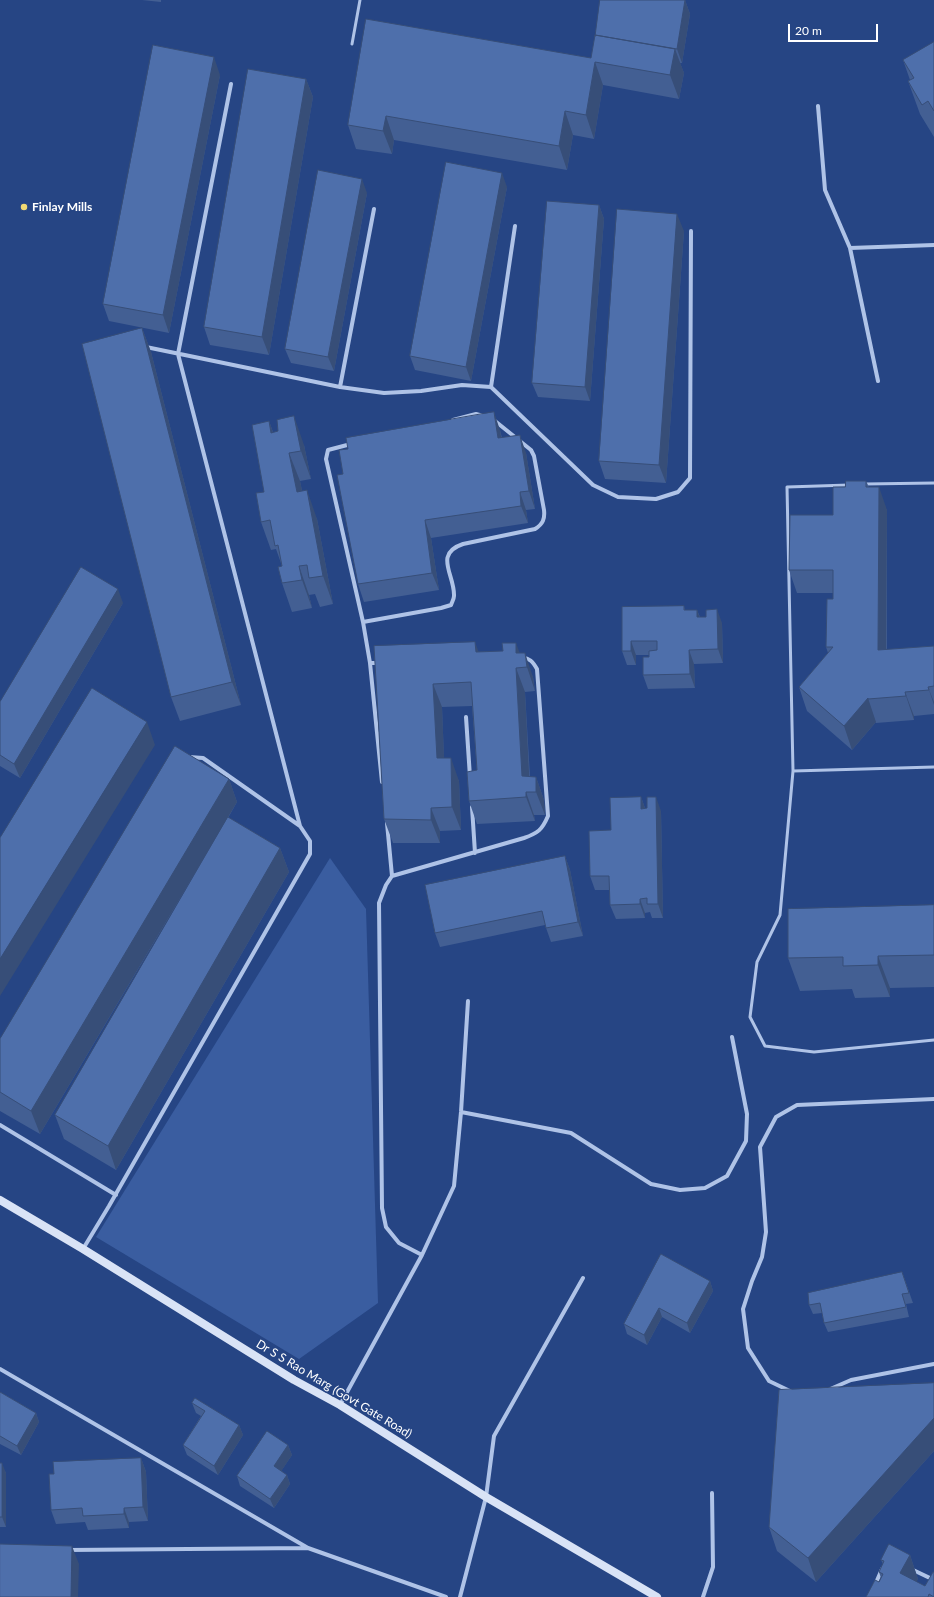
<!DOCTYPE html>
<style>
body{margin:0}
#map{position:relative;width:934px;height:1597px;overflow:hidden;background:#264584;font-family:Lato,sans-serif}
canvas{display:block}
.scale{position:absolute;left:788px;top:24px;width:90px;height:18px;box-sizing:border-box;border:2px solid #fff;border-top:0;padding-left:5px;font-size:12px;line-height:14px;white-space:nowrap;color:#fff;-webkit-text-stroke:3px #264584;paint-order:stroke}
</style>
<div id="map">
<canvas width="934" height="1597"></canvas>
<div class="scale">20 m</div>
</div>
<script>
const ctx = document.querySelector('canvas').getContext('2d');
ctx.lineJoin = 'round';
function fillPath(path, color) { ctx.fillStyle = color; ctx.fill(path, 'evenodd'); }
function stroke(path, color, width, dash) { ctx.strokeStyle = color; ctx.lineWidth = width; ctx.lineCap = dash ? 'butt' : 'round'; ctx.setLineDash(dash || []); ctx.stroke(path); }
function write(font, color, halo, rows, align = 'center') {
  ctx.font = font + ' Lato,sans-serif'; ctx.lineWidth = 3; ctx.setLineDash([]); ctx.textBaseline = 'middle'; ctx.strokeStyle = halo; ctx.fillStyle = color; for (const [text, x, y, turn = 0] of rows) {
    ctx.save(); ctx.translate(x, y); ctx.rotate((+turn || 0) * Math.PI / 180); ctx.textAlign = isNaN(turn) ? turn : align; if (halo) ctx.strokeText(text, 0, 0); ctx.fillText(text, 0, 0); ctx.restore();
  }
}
const green = new Path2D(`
 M330,858L366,909L378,1303L299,1359L96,1237Z`);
const service = new Path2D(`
 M352,44L360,0
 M865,484L934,483
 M934,767L793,771L780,915L757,962L750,1017L765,1046L814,1052L934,1040
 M793,771L787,487L849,485`);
const minor = new Path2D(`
 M231,84L178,354L300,826
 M818,106L825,190L850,248L878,381
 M850,248L934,245
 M146,347L340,387L384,393L421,391L462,385L491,387L593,485L618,497L656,499L678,492L690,478L691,231
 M340,387L374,209
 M491,387L515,226
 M453,420L476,414L483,416
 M351,444L328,450L326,459L363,622L370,663L382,782
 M363,622L441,608L451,605C452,602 454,599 454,596C455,575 433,554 463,544L535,529C543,524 545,519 544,510L534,456L531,450L495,421
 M370,663H380
 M466,717L470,777
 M472,807L475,853
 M387,823L392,876
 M461,1112L571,1133L651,1184L680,1190L705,1188L727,1176L746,1141L747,1114L732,1037
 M0,1125L116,1195
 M83,1249L109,1206L310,854V841L300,826L203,758L189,757
 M422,1255L454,1186L461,1112L468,1001
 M0,1369L308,1548L446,1597
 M828,1390L851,1380L934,1364
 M792,1392L769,1381L748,1348L743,1309L752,1281L762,1257L766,1232L760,1147L776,1117L797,1105L934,1099
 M340,1405L422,1255L399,1243L386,1227L382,1208L379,903L386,885L392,876L524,838C538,833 542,830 548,816L537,669C533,662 529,657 521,658
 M68,1550L308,1548
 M911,1569L934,1580
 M875,1585L882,1569
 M460,1597L486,1497L494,1436L583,1278
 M703,1597L713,1567L712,1493`);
const secondary = new Path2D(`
 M0,1200L83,1249L294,1380L340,1405L486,1497L657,1597`);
const wall = new Path2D(`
 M142,0H161V2Z
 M685,0L690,14L682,63H680L684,73L679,99L603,85L594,139L573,135L567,170L394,140L392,154L356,149L348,125L591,58Z
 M934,42V137L920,114L908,81L910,80L903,60Z
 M220,75L169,333L109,321L103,304Z
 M306,79L313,97L269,355L210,345L204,327Z
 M507,187L471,381L415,370L410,356Z
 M367,193L334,371L291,363L285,349Z
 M599,205L604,219L590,401L538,397L532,383Z
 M684,231L666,483L605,479L599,461Z
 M142,328L151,352L241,705L180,721L171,697Z
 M269,421L273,432L304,445L311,479L300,481L302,491L317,519L333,604L320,607L315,594L309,595L312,608L292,612L282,583V566L276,549L271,550L261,522L264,492Z
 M500,430L502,438L526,453L535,509L526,510L528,523L431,538L439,590L364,602L358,584Z
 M866,481L869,487L887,510V650L934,646V714L914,716V720L876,723V722L852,750L807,711L799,687L828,653L826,647L833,599V593H797L789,570L833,515L845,487Z
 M123,603L20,778L0,766V702Z
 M684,606L685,610H697L700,617L722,623L723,663L694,664L695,688L648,689L643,675L649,657V655H636V665H627L622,651V607Z
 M374,646L479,652L519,653L533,677L535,691L525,692L530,777H536L544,800L545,815H534L535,821L477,824L469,801L477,770L472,706L442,707L444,758L459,781L461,830L440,831V843H393L384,819Z
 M229,779L237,802L228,818L280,848L289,872L116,1170L64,1139L55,1115L196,872L40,1134L0,1111V1039Z
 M641,797L645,808L661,811L663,918H652L650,912L645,913V918L616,919L610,905V890H595L590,876L611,830Z
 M565,856L570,870L583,936L551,942L545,925L440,947L435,933Z
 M934,905V987L890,988V997L855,998L852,989L800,991L788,958Z
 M902,1272L913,1303L906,1304L909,1317L828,1332L824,1323L822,1313L813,1314L809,1305Z
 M710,1281L713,1291L690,1333L662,1317L647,1345L627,1334L624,1324Z
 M934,1383V1451L816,1582L777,1551L769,1527Z
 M0,1392L36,1413L39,1422L21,1455L0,1444Z
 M192,1403L239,1425L243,1435L218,1475L187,1455L183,1445L201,1416L196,1413Z
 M288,1445L292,1455L281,1471L287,1475L290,1484L274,1508L240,1486L237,1476Z
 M141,1458L146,1472L148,1521L129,1522V1528L88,1530L85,1522L56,1524L51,1510Z
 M0,1463L6,1473V1527H0Z
 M910,1555L918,1579L916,1582L925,1586L934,1572V1597H866L879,1582L881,1578L879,1572L883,1564L881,1560Z`);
const shadedWall = new Path2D(`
 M685,0L690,14L682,63L677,49Z
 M675,49L684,73L679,99L670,75Z
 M214,57L220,75L169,333L163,315Z
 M595,62L603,85L594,139L586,115Z
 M306,79L313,97L269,355L262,337Z
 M565,111L573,135L567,170L559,146Z
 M386,116L394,140L392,154L383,131Z
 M502,173L507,187L471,381L466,367Z
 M362,179L367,193L334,371L328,357Z
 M599,205L604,219L590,401L585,387Z
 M677,214L684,231L666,483L659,465Z
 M142,328L151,352L241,705L232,682Z
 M494,412L500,430L504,456L498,438Z
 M294,416L304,445L311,479L301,451Z
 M269,421L279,450L271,433Z
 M520,435L526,453L535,509L529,491Z
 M289,453L300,481L308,520L297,492Z
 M879,487L887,510L886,674L878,650Z
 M307,490L317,519L333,604L323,576Z
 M520,492L526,510L528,523L521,506Z
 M425,520L431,538L439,590L432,573Z
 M299,566L309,595L312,608L302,580Z
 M118,589L123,603L20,778L14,764Z
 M717,609L722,623L723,663L718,649Z
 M697,610L702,624L697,617Z
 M631,641L636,655V665L631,651Z
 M475,642L484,666L476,652Z
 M516,643L525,667L516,653Z
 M689,650L694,664L695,688L690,674Z
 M525,653L533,677L535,691L527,667Z
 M516,668L525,692L530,792L522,776Z
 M433,684L442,707L445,781L437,758Z
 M928,687L934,702V705Z
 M905,692L914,716V720L906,696Z
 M868,698L876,722L852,750L844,726Z
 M147,722L155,745L0,996V959Z
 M451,758L459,781L461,830L452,807Z
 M536,777L544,800L545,815L536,792Z
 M229,779L237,802L40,1134L31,1111Z
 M526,792L534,815L535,821L526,797Z
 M641,797L646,811L641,809Z
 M656,797L661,811L663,918L658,904Z
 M431,808L440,831V843L431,820Z
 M280,848L289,872L116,1170L108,1146Z
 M565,856L570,870L583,936L578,922Z
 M640,899L645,913V918L640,904Z
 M878,956L890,988V997L878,965Z
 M710,1281L713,1291L690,1333L687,1323Z
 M659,1308L662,1317L647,1345L644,1335Z
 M36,1413L39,1422L21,1455L17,1446Z
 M934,1418V1451L816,1582L808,1558Z
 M239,1425L243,1435L218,1475L214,1466Z
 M288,1445L292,1455L278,1476L274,1466Z
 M141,1458L146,1472L148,1521L143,1507Z
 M2,1463L6,1473V1527L2,1517Z
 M287,1475L290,1484L274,1508L270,1499Z
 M124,1508L129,1522V1528L124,1514Z
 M72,1546L79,1564L78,1597H71Z
 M910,1555L918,1579L909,1597L900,1573Z`);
const building = new Path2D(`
 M600,0H685L677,49L595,35V36Z
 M366,19L591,58L595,35L675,49L670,75L595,62L586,115L565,111L559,146L386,116L383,131L348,125Z
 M934,42V111L928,101L922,105L908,81L914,78L903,60Z
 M153,45L214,57L163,315L103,304Z
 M248,69L306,79L262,337L204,327Z
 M446,162L502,173L466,367L410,356Z
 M318,170L362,179L328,357L285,349Z
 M547,201L599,205L585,387L532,383Z
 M617,209L677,214L659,465L599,461Z
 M142,328L232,682L171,697L82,344Z
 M494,412L498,438L520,435L529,491L520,492L521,506L425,520L432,573L358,584L337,475L343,474L339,450L348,449L346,438Z
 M294,416L301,451L289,453L297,492L307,490L323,576L309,578L307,565L299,566L302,580L282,583L278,567L282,566L278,545L275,546L270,520L261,522L256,493L264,492L252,425L269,421L271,433L278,431L277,420Z
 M846,481H866V487H879L878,650L934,646V686L928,687L929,690L905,692L906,696L868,699V698L844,726L799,687L833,647H826L827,599H833V570H789L790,515H833V487H845Z
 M81,567L118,589L14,764L0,755V702Z
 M684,606V610H697V617H706V610L717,609L718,649L689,650L690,674L643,675V657H649V651L657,650V641H631V651H622V607Z
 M475,642L476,652L503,651L502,643H516V653H525L527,667L516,668L522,776L536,777V792H526V797L469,801L467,772L477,770L471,682L433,684L437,758H451L452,807L431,808V820L384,819L374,646Z
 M92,688L147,722L0,959V838Z
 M175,746L229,779L31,1111L0,1092V1039Z
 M641,797V809L647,808V797H656L658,904H647V898L640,899V904L610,905L609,876H590L589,831L611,830L610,798Z
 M228,817L280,848L108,1146L55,1115Z
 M565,856L578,922L546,928L542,911L435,933L425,885Z
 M934,905V955L878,956V965L843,966V957L788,958V909Z
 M661,1254L710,1281L687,1323L659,1308L644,1335L624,1324Z
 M902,1272L909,1293L902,1294L906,1307L824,1323L820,1303L809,1305L808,1293Z
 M934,1383V1418L808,1558L769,1527L779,1390Z
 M0,1392L36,1413L17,1446L0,1436Z
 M195,1398L239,1425L214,1466L183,1445L205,1411L192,1403Z
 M267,1431L288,1445L274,1466L287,1475L270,1499L237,1476Z
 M141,1458L143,1507L124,1508V1514L83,1516L82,1508L51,1510L49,1474H54L53,1462Z
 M0,1463H2V1517H0Z
 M0,1544L72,1546L71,1597H0Z
 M889,1544L910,1555L900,1573L925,1586L933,1572H934V1597L929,1594L928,1597H866L875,1580L879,1582L883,1574L879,1572L884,1561L881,1560Z`);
const markers = [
 [24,207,4,"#f1d973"]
];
const poiNames = [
 ["Finlay Mills",32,207]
];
const streetNames = [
 ["Dr S S Rao Marg (Govt Gate Road)",334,1389,31]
];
fillPath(green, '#3a5da0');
stroke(service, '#afc3e7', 3);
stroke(minor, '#afc3e7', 4);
stroke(secondary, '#d9e3f6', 8);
fillPath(wall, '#435f93');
fillPath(shadedWall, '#374e78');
fillPath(building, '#4e6fab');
stroke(building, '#374e78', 1);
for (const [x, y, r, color] of markers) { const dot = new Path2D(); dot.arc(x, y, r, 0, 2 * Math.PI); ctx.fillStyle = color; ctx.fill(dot); stroke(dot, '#264584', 1.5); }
write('bold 12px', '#fff', '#264584', poiNames, 'left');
write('12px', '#fff', '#264584', streetNames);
</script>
